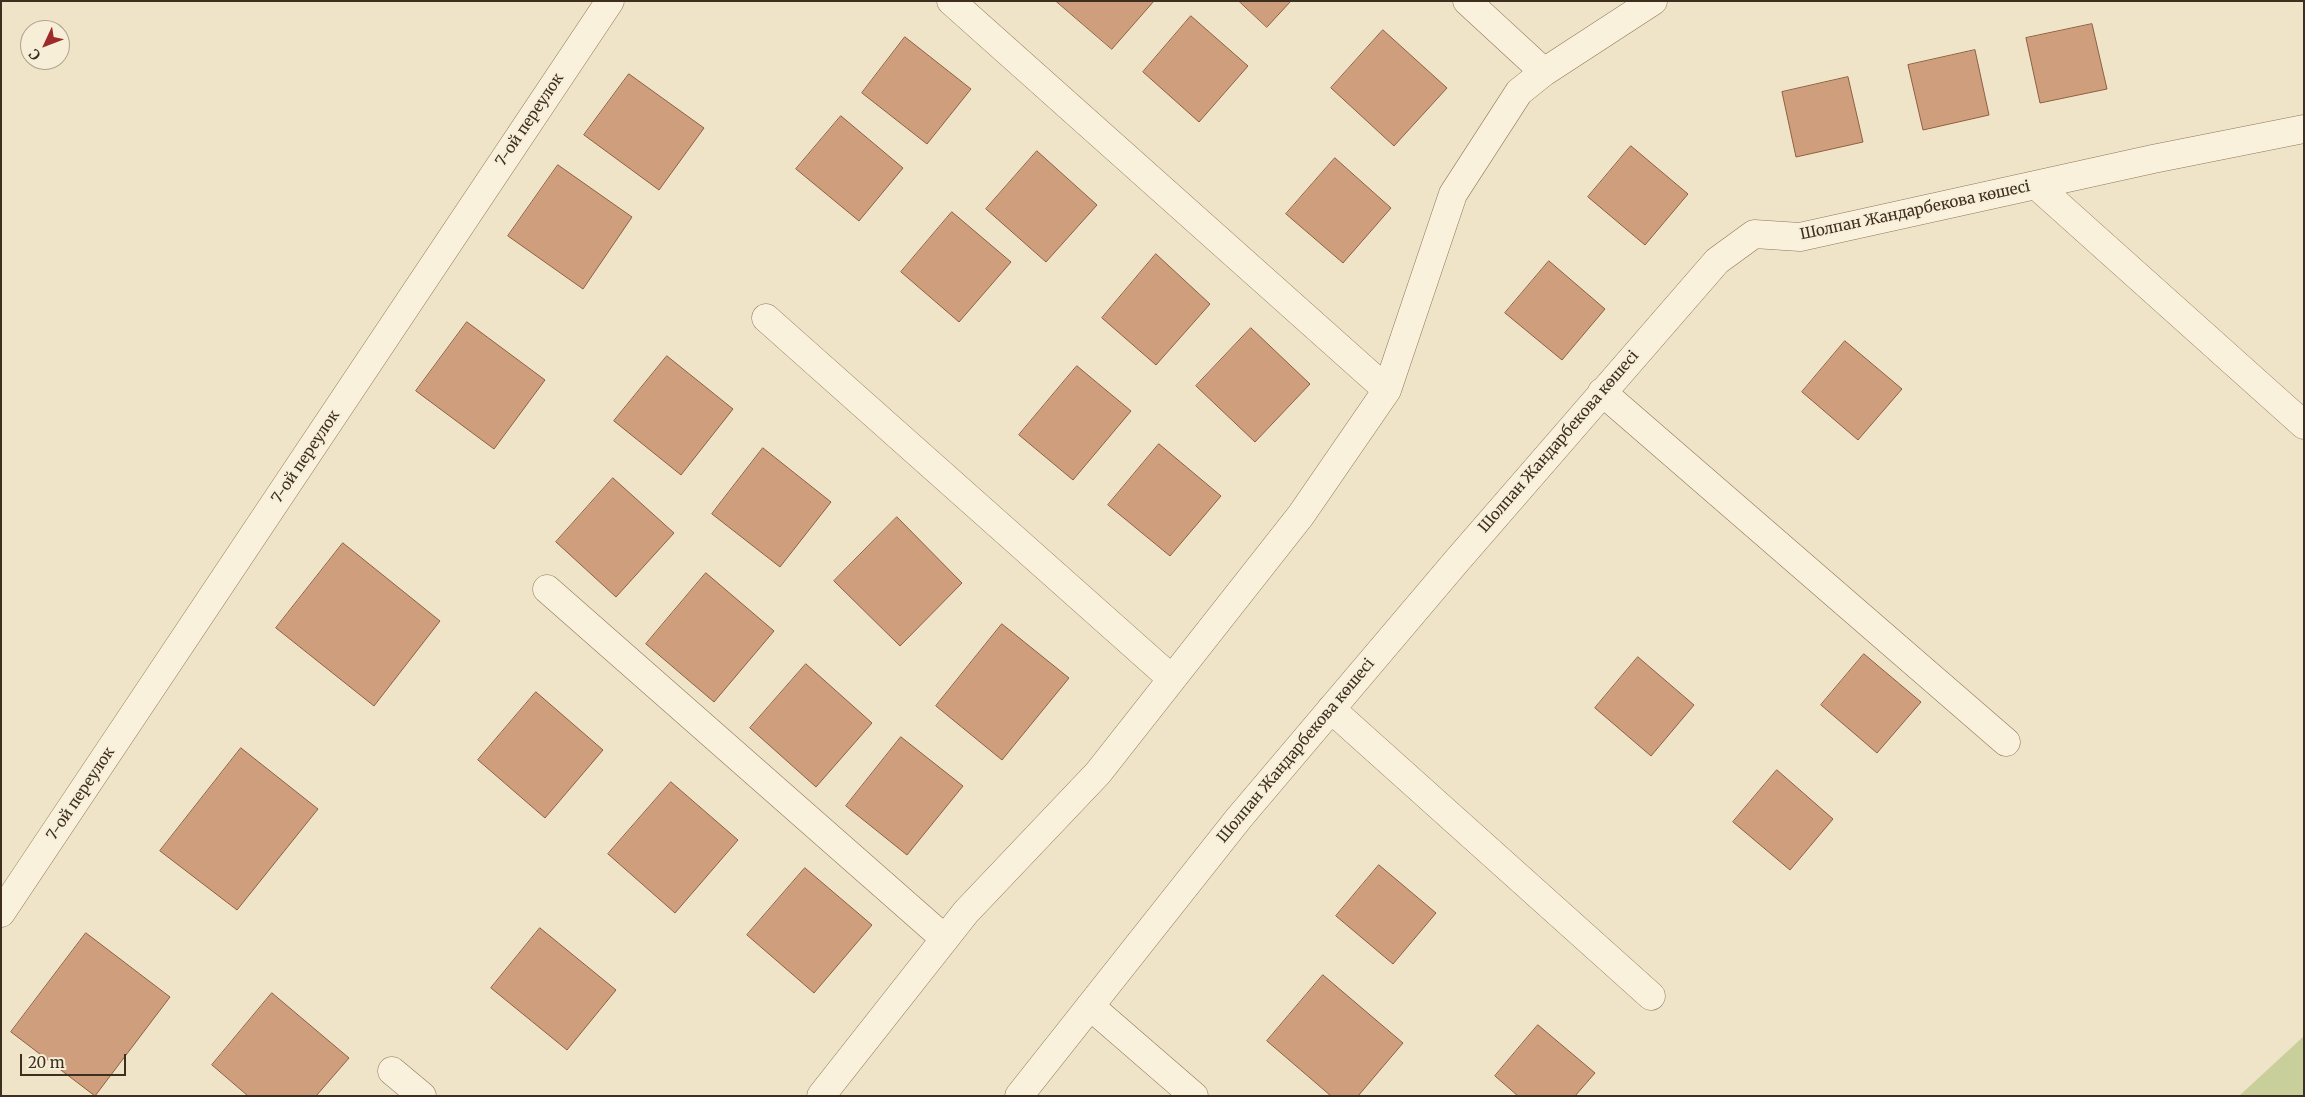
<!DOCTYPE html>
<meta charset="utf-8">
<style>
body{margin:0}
#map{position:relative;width:2305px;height:1097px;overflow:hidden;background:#f0e4c8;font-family:Merriweather,serif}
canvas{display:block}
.frame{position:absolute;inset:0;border:2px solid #3d2e20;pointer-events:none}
.north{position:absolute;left:20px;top:20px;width:50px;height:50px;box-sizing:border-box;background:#f7eed8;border:1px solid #ada18e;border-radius:50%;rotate:227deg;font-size:14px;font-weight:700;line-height:20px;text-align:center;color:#3d2e20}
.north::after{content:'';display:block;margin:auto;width:18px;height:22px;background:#9e2a2b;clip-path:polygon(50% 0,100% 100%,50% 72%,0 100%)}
.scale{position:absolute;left:20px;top:1054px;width:106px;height:22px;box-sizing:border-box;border:2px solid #3d2e20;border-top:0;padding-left:6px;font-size:15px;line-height:18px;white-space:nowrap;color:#3d2e20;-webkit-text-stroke:4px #f7eed8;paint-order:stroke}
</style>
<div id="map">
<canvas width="2305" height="1097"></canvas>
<div class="frame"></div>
<div class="north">С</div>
<div class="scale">20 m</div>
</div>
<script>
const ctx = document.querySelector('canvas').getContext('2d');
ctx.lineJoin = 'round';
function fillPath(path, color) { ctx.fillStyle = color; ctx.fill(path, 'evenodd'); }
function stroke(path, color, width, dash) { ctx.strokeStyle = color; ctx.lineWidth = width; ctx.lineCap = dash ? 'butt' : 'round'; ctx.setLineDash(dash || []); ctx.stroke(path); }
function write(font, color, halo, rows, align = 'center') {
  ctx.font = font + ' Merriweather,serif'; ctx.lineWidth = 4; ctx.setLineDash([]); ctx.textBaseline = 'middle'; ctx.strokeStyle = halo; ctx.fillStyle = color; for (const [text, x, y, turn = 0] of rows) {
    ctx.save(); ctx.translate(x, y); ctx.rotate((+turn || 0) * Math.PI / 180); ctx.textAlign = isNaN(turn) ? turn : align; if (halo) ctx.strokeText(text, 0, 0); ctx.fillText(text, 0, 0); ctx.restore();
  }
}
const green = new Path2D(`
 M2304,1036V1096H2239Z`);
const building = new Path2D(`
 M1056,1H1154L1112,49Z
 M1239,1H1291L1267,27Z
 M1191,16L1248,66L1199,122L1143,72Z
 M2092,24L2107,89L2040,103L2026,38Z
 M1383,30L1447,88L1394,146L1331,88Z
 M905,37L971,89L927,144L862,93Z
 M1975,50L1989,115L1923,130L1908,65Z
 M629,74L704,128L659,190L584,135Z
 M1848,77L1863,142L1796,157L1782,92Z
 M841,116L903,168L859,221L796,169Z
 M1631,146L1688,194L1645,245L1588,197Z
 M1037,151L1097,205L1046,262L986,209Z
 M1335,158L1391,208L1343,263L1286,214Z
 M558,165L632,217L583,289L508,236Z
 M952,212L1011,262L959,322L901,272Z
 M1156,254L1210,304L1156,365L1102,318Z
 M1549,261L1605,309L1562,360L1505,313Z
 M467,322L545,380L494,449L416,391Z
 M1251,328L1310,384L1255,442L1196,386Z
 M1845,341L1902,389L1858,440L1802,392Z
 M667,356L733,409L681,475L614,421Z
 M1077,366L1131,411L1073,480L1019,435Z
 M1159,444L1221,496L1170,556L1108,505Z
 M763,448L831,502L780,567L712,514Z
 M613,478L674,533L616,597L556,542Z
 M897,517L962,583L900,646L834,581Z
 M343,543L440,621L374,706L276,628Z
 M706,573L774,631L714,702L646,644Z
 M1002,624L1069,678L1002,760L936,706Z
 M1864,654L1921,702L1877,753L1821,705Z
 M1638,657L1694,705L1651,756L1595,708Z
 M806,664L872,723L816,787L750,728Z
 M536,692L603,750L545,818L478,760Z
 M901,737L963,786L907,855L846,806Z
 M241,748L318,809L237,910L160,851Z
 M1777,770L1833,819L1790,870L1733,822Z
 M671,782L738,840L675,913L608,854Z
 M1379,865L1436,913L1393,964L1336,916Z
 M805,868L872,925L814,993L747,935Z
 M540,928L616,990L567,1050L491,988Z
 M86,933L170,997L95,1096L11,1032Z
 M1323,975L1403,1043L1358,1096H1331L1267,1041Z
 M272,993L349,1058L316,1096H248L212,1065Z
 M1538,1025L1595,1073L1575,1096H1518L1495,1076Z`);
const minor = new Path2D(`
 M951,1L1387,390
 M1467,1L1544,72
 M2036,185L2304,425
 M766,318L1172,679
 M1602,392L2006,742
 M547,589L945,939
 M1331,709L1651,996
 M1,913L610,1
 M1090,1006L1194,1096
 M392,1071L422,1096
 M821,1096L966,912L1098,773L1301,515L1387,390L1453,194L1519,92L1544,72L1653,1
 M1019,1096L1239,818L1455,563L1717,261L1754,234L1800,237L2153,159L2304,129`);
const streetNames = [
 ["7-ой переулок",530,120,-56],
 ["Шолпан Жандарбекова көшесі",1915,211,-12],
 ["Шолпан Жандарбекова көшесі",1559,442,-49],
 ["7-ой переулок",306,457,-56],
 ["Шолпан Жандарбекова көшесі",1296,751,-50],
 ["7-ой переулок",81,794,-56]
];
fillPath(green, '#c9cf9b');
fillPath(building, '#cf9f7d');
stroke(building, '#8d5f41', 1);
stroke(minor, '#8d765c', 29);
stroke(minor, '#faf1dc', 28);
write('15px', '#3d2e20', '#f7eed8', streetNames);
</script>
